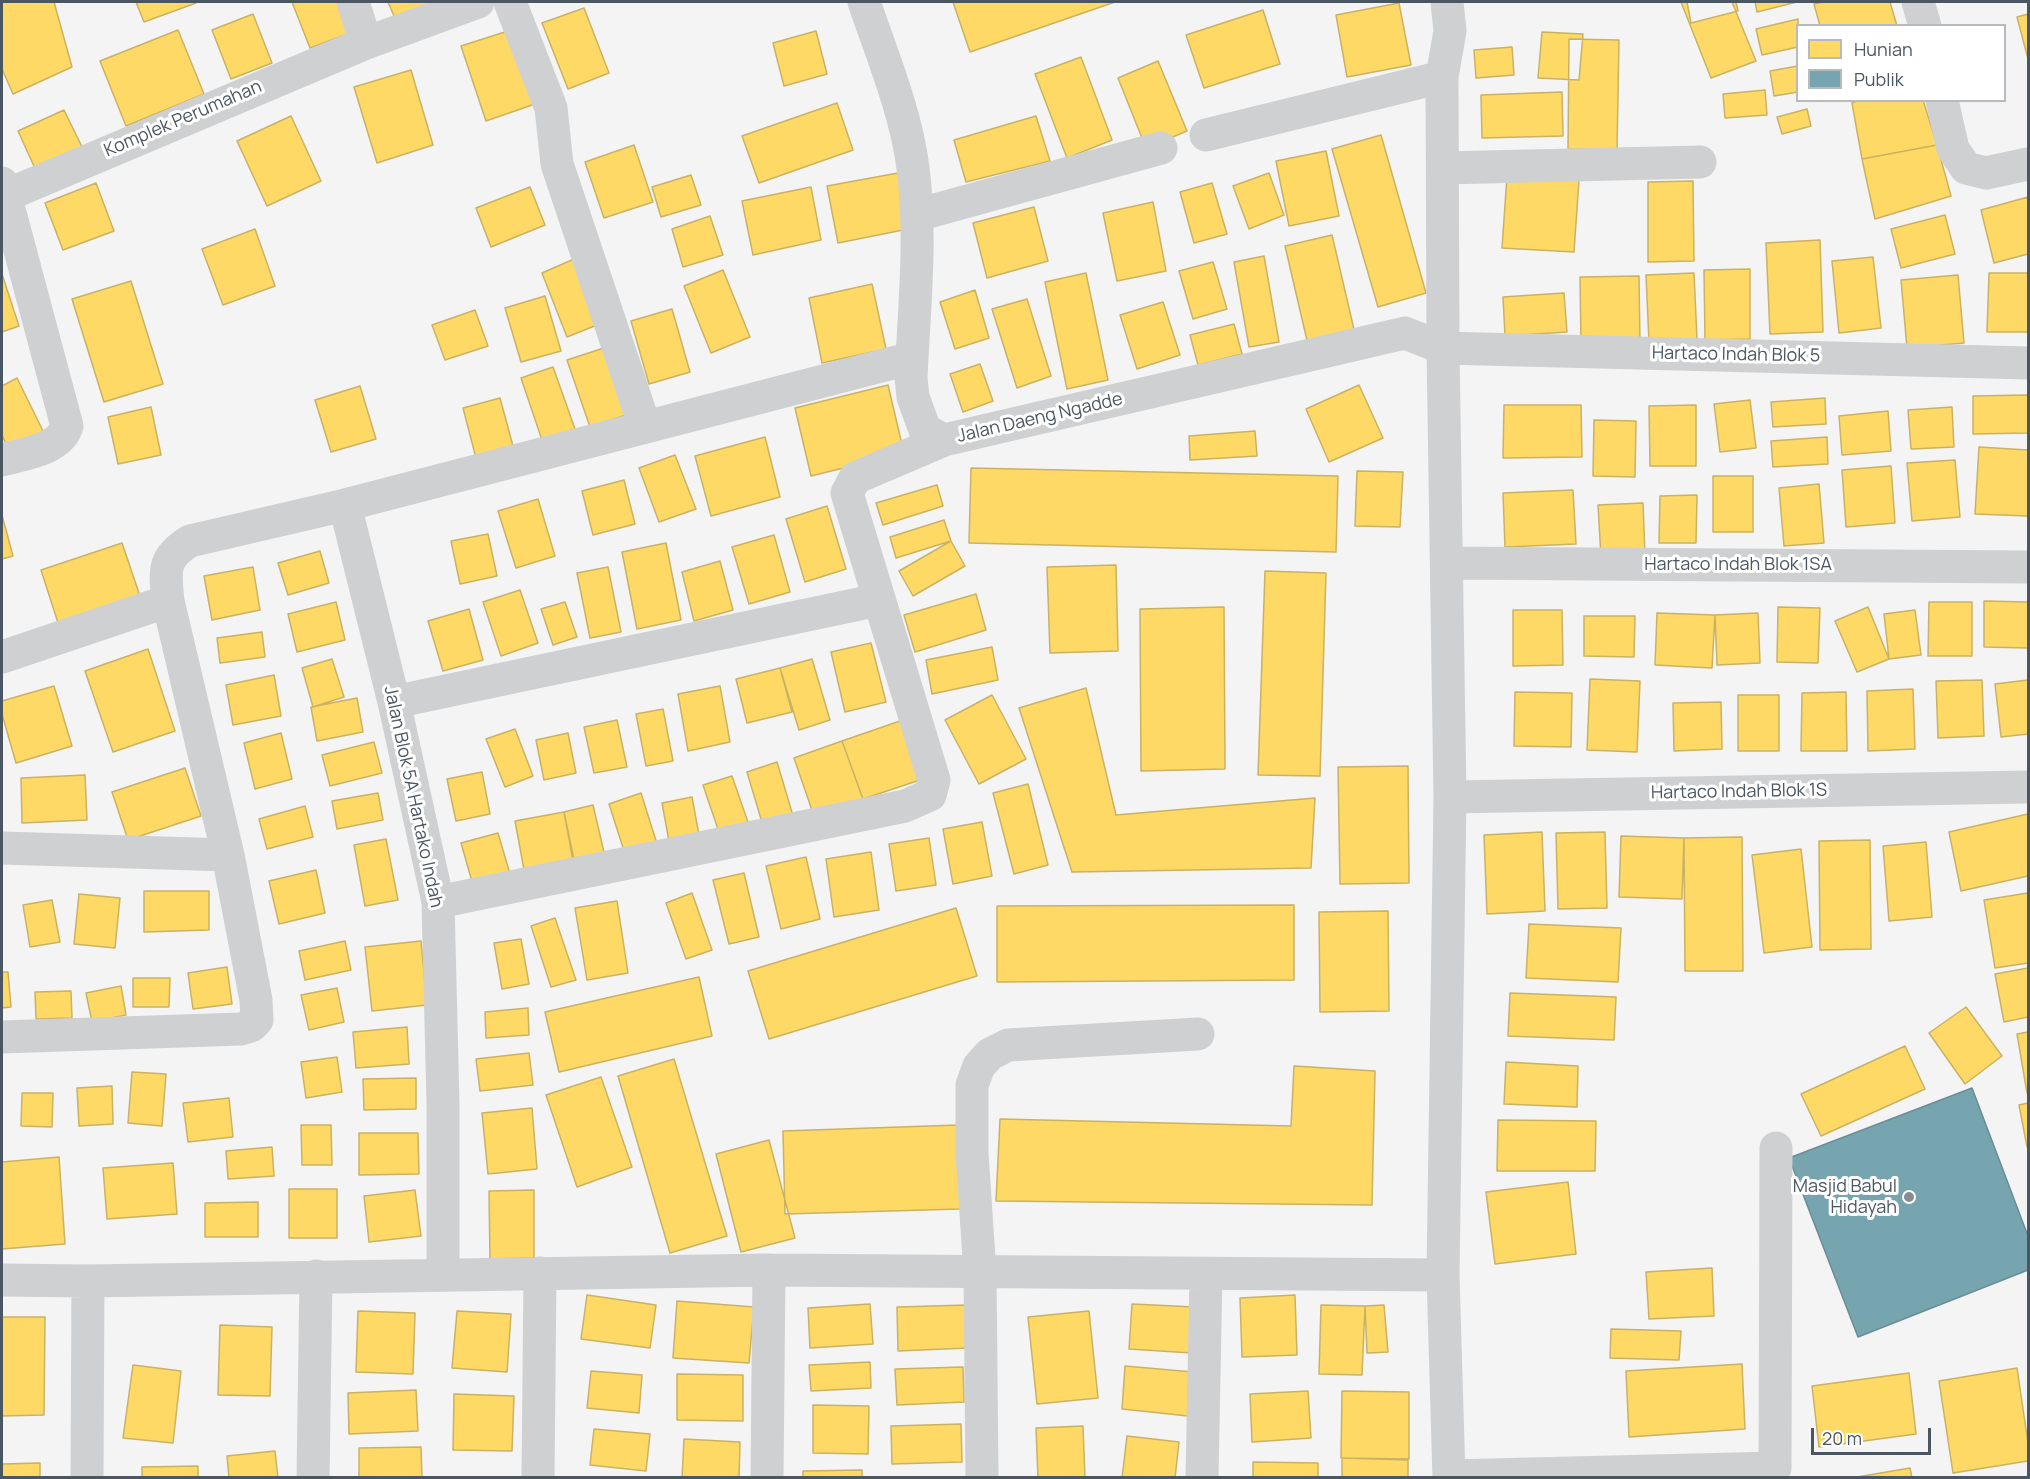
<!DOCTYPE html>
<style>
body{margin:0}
#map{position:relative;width:2030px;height:1479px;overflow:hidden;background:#f4f4f4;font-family:Manrope,sans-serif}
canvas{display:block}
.frame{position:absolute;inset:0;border:3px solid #4a5661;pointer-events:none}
.legend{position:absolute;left:1796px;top:24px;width:210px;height:78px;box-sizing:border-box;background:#fff;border:2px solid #b7bbc0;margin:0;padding:8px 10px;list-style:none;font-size:18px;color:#4a5661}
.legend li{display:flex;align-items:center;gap:12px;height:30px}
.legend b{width:30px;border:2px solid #b7bbc0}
.scale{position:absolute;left:1811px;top:1428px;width:120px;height:27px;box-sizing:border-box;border:3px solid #4a5661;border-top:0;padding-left:8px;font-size:18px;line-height:21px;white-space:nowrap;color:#4a5661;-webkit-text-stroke:4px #fff;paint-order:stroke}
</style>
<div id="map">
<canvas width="2030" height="1479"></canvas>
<div class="frame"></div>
<ul class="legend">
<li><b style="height:16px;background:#ffd966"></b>Hunian</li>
<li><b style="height:16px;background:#76a5af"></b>Publik</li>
</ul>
<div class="scale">20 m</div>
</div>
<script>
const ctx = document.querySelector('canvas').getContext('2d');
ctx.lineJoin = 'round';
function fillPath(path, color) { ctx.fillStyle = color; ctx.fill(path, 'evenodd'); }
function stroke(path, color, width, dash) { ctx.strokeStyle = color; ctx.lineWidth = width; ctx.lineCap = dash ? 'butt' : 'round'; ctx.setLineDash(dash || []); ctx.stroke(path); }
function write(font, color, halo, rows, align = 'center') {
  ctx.font = font + ' Manrope,sans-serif'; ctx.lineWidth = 6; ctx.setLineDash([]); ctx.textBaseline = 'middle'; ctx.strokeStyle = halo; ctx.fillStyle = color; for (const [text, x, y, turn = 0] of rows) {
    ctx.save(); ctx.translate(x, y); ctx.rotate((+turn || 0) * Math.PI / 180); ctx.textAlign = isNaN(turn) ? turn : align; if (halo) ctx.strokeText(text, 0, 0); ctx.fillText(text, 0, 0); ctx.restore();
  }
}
const homes = new Path2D(`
 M2,2H54L72,67L13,94L2,69Z
 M136,2H196V3L144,22Z
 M292,2H338L350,33L310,48Z
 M388,2H429L432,9L397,23Z
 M953,2H1115L970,52Z
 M1681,2H1732L1756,61L1711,78Z
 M1687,2H1736L1738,11L1691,23Z
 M1755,2H1797L1757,12Z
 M1823,2H1890L1897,26H1820L1814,4Z
 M1399,3L1411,65L1347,77L1336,15Z
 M584,8L609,73L568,89L542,23Z
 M1263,10L1280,64L1204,88L1186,35Z
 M253,14L272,63L231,79L212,30Z
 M2028,14V59L2017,17Z
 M1798,19V47L1762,55L1756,29Z
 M178,30L204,94L126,126L100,61Z
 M511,30L535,104L486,121L461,46Z
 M816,31L827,74L784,86L773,43Z
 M1542,32L1583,34L1579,80L1538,78Z
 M1569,39L1619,40L1617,150L1568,149Z
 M1512,47L1514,75L1476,78L1474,50Z
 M1081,57L1112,140L1067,158L1035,74Z
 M1158,61L1187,131L1146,148L1118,78Z
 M1798,66V92L1774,96L1770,71Z
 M411,70L433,145L377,163L354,87Z
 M1765,90L1767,115L1725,118L1723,94Z
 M1562,92L1563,136L1482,138L1481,95Z
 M1860,100H1923L1937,145L1862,159L1852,103Z
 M837,103L853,150L759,183L742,136Z
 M1807,109L1811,126L1782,134L1777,117Z
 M64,110L85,153L38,175L18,131Z
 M291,116L321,181L267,206L237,141Z
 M1036,116L1050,161L966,182L954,140Z
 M1381,135L1426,293L1378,307L1332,149Z
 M634,145L653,202L604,218L585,162Z
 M1937,145L1951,196L1875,219L1862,159Z
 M1326,151L1339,216L1289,226L1276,161Z
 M898,173L908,229L838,243L827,186Z
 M1269,173L1284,215L1249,229L1233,186Z
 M691,175L701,205L661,217L652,187Z
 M1507,176L1579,180L1574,252L1502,248Z
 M1693,181L1694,261L1648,262V182Z
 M96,183L114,231L63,250L45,203Z
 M1212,183L1227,234L1194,243L1180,192Z
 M530,187L545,225L491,247L476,208Z
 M811,187L821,240L753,255L742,201Z
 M2028,197V254L1994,263L1981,210Z
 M1153,202L1166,271L1117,281L1103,213Z
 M1034,207L1048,261L987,278L973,223Z
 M1945,215L1955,254L1901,268L1891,229Z
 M710,216L723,255L683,267L672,229Z
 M255,229L275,286L223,305L202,249Z
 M1332,235L1356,338L1309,349L1285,246Z
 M1820,240L1823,332L1770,334L1766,243Z
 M581,256L607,321L567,337L542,273Z
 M1264,256L1279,342L1249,347L1234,262Z
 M1873,257L1881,328L1839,333L1832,261Z
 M1213,262L1227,309L1193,319L1179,271Z
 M1750,269V339L1705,340L1704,270Z
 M723,270L750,337L711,353L684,286Z
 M1086,273L1108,380L1067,389L1045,282Z
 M1694,273L1697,339L1649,342L1646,275Z
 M1989,273H2028V332H1987Z
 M2,274L19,326L2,332Z
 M1958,275L1964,343L1907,348L1901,280Z
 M1639,276L1640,344H1581L1580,277Z
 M131,281L163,384L104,402L72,299Z
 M872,284L886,349L822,363L809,298Z
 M975,290L989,338L955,349L940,302Z
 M1564,293L1567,332L1505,336L1503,297Z
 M545,296L561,351L521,362L505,308Z
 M1027,299L1051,376L1017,388L992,309Z
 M1163,302L1180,355L1137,369L1120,315Z
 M672,309L690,372L649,384L631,321Z
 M475,310L488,346L445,360L432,325Z
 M1234,324L1242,354L1198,365L1190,335Z
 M613,345L635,412L590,427L567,360Z
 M980,364L993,401L963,412L950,374Z
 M553,367L575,429L542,440L521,378Z
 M17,378L45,435L10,453L2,435V386Z
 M888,385L904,453L811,476L795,408Z
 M1359,385L1383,438L1329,462L1306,409Z
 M360,386L376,439L331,452L315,400Z
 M2028,395V433L1973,434V396Z
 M500,398L513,446L476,458L463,408Z
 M1825,398L1826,424L1773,427L1771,402Z
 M1750,400L1756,448L1720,452L1714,404Z
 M1504,405H1581L1582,457L1503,458Z
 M1696,405V466H1650L1649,406Z
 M151,407L161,455L118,464L108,417Z
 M1952,407L1954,447L1911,449L1908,410Z
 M1888,411L1891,451L1842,455L1839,416Z
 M1594,420L1636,421L1635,477L1593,476Z
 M1255,431L1257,456L1190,460L1189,436Z
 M765,437L780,497L711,516L695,456Z
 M1827,437L1828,464L1773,467L1771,441Z
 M1979,447L2028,450V516L1975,514Z
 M675,455L696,509L659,522L639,468Z
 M1955,460L1960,517L1912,521L1907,463Z
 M1891,466L1895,523L1846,527L1842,470Z
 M971,468L1338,476L1336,552L969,543Z
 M1357,471L1403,472L1400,527L1355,526Z
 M1713,476H1753V532H1713Z
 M624,480L635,524L593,535L582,491Z
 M1819,484L1824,543L1784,546L1779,488Z
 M937,485L943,506L883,525L876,503Z
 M1573,490L1576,544L1505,547L1503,493Z
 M1697,495L1696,543H1659L1660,496Z
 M538,499L555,556L516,568L498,511Z
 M1643,503L1645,554L1601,557L1598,505Z
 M827,506L846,569L805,582L786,519Z
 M2,515L13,556L2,559Z
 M944,520L951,541L896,558L890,537Z
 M488,534L497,576L460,584L451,541Z
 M774,535L790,592L749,604L732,547Z
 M951,541L965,566L913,596L899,571Z
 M122,543L142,602L60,629L41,570Z
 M666,543L681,620L637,629L622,552Z
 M320,551L329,583L288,595L278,563Z
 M720,561L733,610L694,621L682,572Z
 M1116,565L1118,651L1050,653L1047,567Z
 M253,567L260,610L212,620L204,576Z
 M608,567L621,632L590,638L577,573Z
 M1265,571L1326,573L1320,776L1258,775Z
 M520,590L538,643L501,656L483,602Z
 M976,594L986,630L915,652L904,615Z
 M1984,601L2028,602V648L1984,647Z
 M336,602L345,640L297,652L288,614Z
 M565,602L577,637L553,645L541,609Z
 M1929,602H1972V656H1928Z
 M1224,607L1225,769L1141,771L1140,609Z
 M1778,607L1820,608L1818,663L1777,662Z
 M1868,607L1889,659L1857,672L1835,621Z
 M469,609L483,660L443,671L428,621Z
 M1513,610H1562L1563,665L1513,666Z
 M1915,610L1921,655L1889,659L1884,614Z
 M1657,613L1715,615L1712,668L1655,665Z
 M1758,613L1760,663L1717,665L1715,615Z
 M1584,616H1635L1634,657L1584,656Z
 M262,632L265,657L220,663L217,638Z
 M871,643L886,702L845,712L831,652Z
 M992,647L998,680L932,694L926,660Z
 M148,649L175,731L113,752L85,671Z
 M332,659L344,697L313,707L302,668Z
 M812,659L830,720L799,730L780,668Z
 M780,668L792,712L747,723L736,679Z
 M274,675L281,716L233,725L226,685Z
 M1590,679L1640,681L1637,752L1587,750Z
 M1982,680L1984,736L1938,738L1936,681Z
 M2028,680V734L2001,737L1995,684Z
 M54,686L72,746L16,763L2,714V701Z
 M720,686L730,742L688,751L678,694Z
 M1086,688L1116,815L1315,798L1311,868L1072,872L1019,708Z
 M1913,689L1915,749L1868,751L1867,691Z
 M1515,692L1572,693L1571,747L1514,746Z
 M1846,692L1847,751H1801L1802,693Z
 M992,695L1026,759L979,784L945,720Z
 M1738,695H1779V751H1738Z
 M357,698L363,732L317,741L311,707Z
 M1721,702L1722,749L1674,751L1673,703Z
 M663,709L673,761L646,766L636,714Z
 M617,720L627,767L594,773L584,727Z
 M900,721L920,780L863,799L842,741Z
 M515,729L533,776L505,787L486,739Z
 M281,733L292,779L255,789L244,743Z
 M568,733L576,773L544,780L536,740Z
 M842,741L863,799L814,816L794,758Z
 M374,742L382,773L330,786L322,755Z
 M777,762L794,819L764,829L747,772Z
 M1408,766L1409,883L1340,884L1338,767Z
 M185,768L201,816L128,840L112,792Z
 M482,772L490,814L456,821L447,779Z
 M85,775L87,820L22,823L21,778Z
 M732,776L751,831L722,841L703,785Z
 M1028,784L1048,865L1014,874L993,793Z
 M378,793L383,820L337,829L332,801Z
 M641,793L658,847L626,857L609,804Z
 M692,797L701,846L671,852L662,803Z
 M593,805L606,861L576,869L564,812Z
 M305,806L313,837L267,849L259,819Z
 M564,812L574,866L525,875L515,821Z
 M2028,814V876L1961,891L1949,832Z
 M982,822L992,876L953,884L943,829Z
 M1542,832L1545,911L1487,914L1484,835Z
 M1605,832L1607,908L1558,909L1556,833Z
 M498,833L510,874L473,885L461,843Z
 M1621,836L1684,838L1682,899L1619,897Z
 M1742,837L1743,971H1685L1684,838Z
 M929,838L936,885L896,891L889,844Z
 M386,839L398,900L365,906L354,845Z
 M1870,840L1871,949L1820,950L1819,841Z
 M1926,842L1932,917L1889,921L1883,846Z
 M1801,849L1812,947L1764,953L1752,855Z
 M871,852L879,910L834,917L826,859Z
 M806,857L820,919L781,929L766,866Z
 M316,870L325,913L279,924L269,881Z
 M744,873L759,937L729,944L713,880Z
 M144,891H209V930L144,932Z
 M692,893L712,950L686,959L666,903Z
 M2028,893V963L1995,968L1984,900Z
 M79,894L120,898L115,948L74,944Z
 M52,900L60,942L30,947L23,905Z
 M617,901L628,973L587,980L575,908Z
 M1294,905V980L997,982V906Z
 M956,908L977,976L769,1039L748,971Z
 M1388,911L1389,1011L1320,1012L1319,912Z
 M555,918L576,980L551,987L531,926Z
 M1529,924L1621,928L1618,982L1526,978Z
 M521,939L529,984L502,989L494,943Z
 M345,941L351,970L305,980L299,951Z
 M421,941L427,1005L372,1011L365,947Z
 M227,967L232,1004L193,1009L188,973Z
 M2028,968V1017L2004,1022L1995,974Z
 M2,972H8L11,1007L2,1008Z
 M699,977L712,1036L559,1072L545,1012Z
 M133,978H170L169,1007H133Z
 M121,986L126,1015L92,1022L86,993Z
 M337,988L344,1022L309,1030L301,995Z
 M71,991L72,1018L36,1019L35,992Z
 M1510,993L1616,997L1614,1040L1508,1036Z
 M1966,1007L2002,1056L1965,1084L1929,1033Z
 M528,1008L529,1035L486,1038L485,1012Z
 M407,1027L409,1064L356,1068L353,1032Z
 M2028,1032V1093H2027L2017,1034Z
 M1905,1046L1925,1089L1821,1136L1801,1094Z
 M529,1053L533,1085L480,1091L476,1059Z
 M337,1057L342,1092L306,1098L301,1062Z
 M674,1059L727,1236L670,1253L618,1076Z
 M1506,1062L1578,1066L1577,1107L1504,1104Z
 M1294,1066L1375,1071L1372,1205L996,1201L1000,1119L1291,1126Z
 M132,1072L166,1074L162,1126L128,1123Z
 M601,1077L632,1167L577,1187L546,1095Z
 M416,1078V1109L364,1110L363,1079Z
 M112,1086L113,1124L79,1126L77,1088Z
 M22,1093H53L52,1127L21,1126Z
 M229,1098L233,1137L188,1142L183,1103Z
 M2028,1103V1147H2027L2019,1105Z
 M532,1108L537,1169L488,1174L482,1113Z
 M1498,1120L1596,1121L1595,1171H1497Z
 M301,1125H331L332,1165H302Z
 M958,1125L960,1209L785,1214L783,1131Z
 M359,1133H418L419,1174L359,1175Z
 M769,1140L795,1238L741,1252L716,1154Z
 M272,1147L274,1176L228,1179L226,1151Z
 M59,1157L65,1244L2,1249V1162Z
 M173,1163L177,1214L107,1219L103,1168Z
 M1568,1182L1576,1254L1495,1264L1486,1192Z
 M289,1189H337V1238H289Z
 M415,1190L421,1236L369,1242L364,1196Z
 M534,1190V1258L490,1259L489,1191Z
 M258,1202V1237H205V1203Z
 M1712,1268L1714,1316L1649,1319L1646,1272Z
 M587,1295L656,1305L650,1348L581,1339Z
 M1295,1295L1297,1355L1242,1357L1240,1298Z
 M677,1301L754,1307L749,1363L673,1358Z
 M870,1304L873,1344L810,1348L808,1308Z
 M1132,1304L1195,1307L1192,1353L1129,1349Z
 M967,1305L968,1348L898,1351L897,1307Z
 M1321,1305L1365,1306L1362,1375L1319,1374Z
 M1384,1305L1388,1352L1367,1353L1365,1306Z
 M358,1311L415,1313L413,1374L356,1372Z
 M457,1311L511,1314L507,1372L452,1368Z
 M1089,1311L1098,1398L1037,1404L1028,1317Z
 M2,1317H45L44,1415L2,1416Z
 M220,1325L272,1327L270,1396L218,1395Z
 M1611,1329L1681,1331L1679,1360L1610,1358Z
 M870,1362L871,1388L811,1391L809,1365Z
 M1742,1364L1745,1429L1629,1437L1626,1371Z
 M133,1365L181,1371L173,1443L123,1438Z
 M1125,1366L1193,1372L1188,1416L1122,1409Z
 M963,1367L964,1402L897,1405L895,1369Z
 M2017,1368L2028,1443V1461L1953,1473L1939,1381Z
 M591,1371L642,1375L639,1413L587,1408Z
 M1909,1373L1916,1434L1819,1447L1812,1386Z
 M677,1374L743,1375V1421L677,1420Z
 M416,1390L418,1431L349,1434L348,1393Z
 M1308,1391L1311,1438L1252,1442L1250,1394Z
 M1342,1391L1409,1392V1459L1341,1458Z
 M454,1394L514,1396L512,1451L453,1450Z
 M813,1405L869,1406L868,1454L813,1453Z
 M961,1424L962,1462L892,1464L891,1426Z
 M1083,1426L1085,1478H1038L1036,1428Z
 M594,1429L650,1434L646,1471L590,1465Z
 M1127,1436L1179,1442L1175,1478H1122Z
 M684,1439L740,1442L739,1478H682Z
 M421,1447L422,1478H359V1448Z
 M275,1451L278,1478H229L227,1456Z
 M1342,1458L1408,1460V1478H1342Z
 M1253,1462L1318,1463V1478H1253Z
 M40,1463V1478H2V1464Z
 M198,1466V1478H142V1467Z
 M1910,1468L1912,1478H1851Z
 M862,1470V1478H803V1471Z`);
const public = new Path2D(`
 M1972,1088L2028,1236V1270L1858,1337L1789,1158Z`);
const minor = new Path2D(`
 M353,2L366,43
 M510,2L551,108L557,164L645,427
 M864,2C882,55 906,112 913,168C922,237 914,309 911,378L913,397L925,430L944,440
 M1447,2L1450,31L1442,77L1443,348L1450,797L1443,1275L1449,1478
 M1918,2L1925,26
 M1942,100L1953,149L1966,168L1986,173L2028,164
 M1206,135L1442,77
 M1443,168L1700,162
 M2,183L67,426C60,450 23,454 2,460
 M2,197L366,43L478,2
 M917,215L1161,148
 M345,505L394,702L438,902L443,1104V1274
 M1447,563L2028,567
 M2,657L168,601
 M394,702L878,600
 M1450,797L2028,787
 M2,848L228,855
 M438,902L905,806L930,795L934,780L847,493L855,478L944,440L1405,333L1443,348L2028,363
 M2,1037L241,1029L251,1026L257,1020L256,1000L228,855L168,601C165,571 162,558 190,541L345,505L912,358
 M2,1280L88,1281L769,1270L1443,1275
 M1449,1476L1775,1468L1776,1148
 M87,1478L88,1281
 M313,1478L316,1276
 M538,1478L540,1273
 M767,1478L769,1270
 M982,1478L980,1273L972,1153V1085L979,1066L990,1054L1008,1045L1198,1034
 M1202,1478L1206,1274`);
const markers = [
 [1909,1197,6,"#868d94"]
];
const streetNames = [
 ["Komplek Perumahan",183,119,-23],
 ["Hartaco Indah Blok 5",1736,355,1],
 ["Jalan Daeng Ngadde",1040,418,-13],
 ["Hartaco Indah Blok 1SA",1738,565],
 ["Hartaco Indah Blok 1S",1739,792,-1],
 ["Jalan Blok 5A Hartako Indah",413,797,78]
];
const poiNames = [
 ["Masjid Babul",1897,1187],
 ["Hidayah",1897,1208]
];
fillPath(homes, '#ffd966');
stroke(homes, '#c9b264', 1.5);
fillPath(public, '#76a5af');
stroke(public, '#698d98', 1.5);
stroke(minor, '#ced0d2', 33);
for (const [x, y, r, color] of markers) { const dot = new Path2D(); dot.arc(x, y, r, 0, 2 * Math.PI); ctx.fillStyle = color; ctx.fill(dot); stroke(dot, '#fff', 2); }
write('18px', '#4a5661', '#fff', streetNames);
write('18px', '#4a5661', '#fff', poiNames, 'right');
</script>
